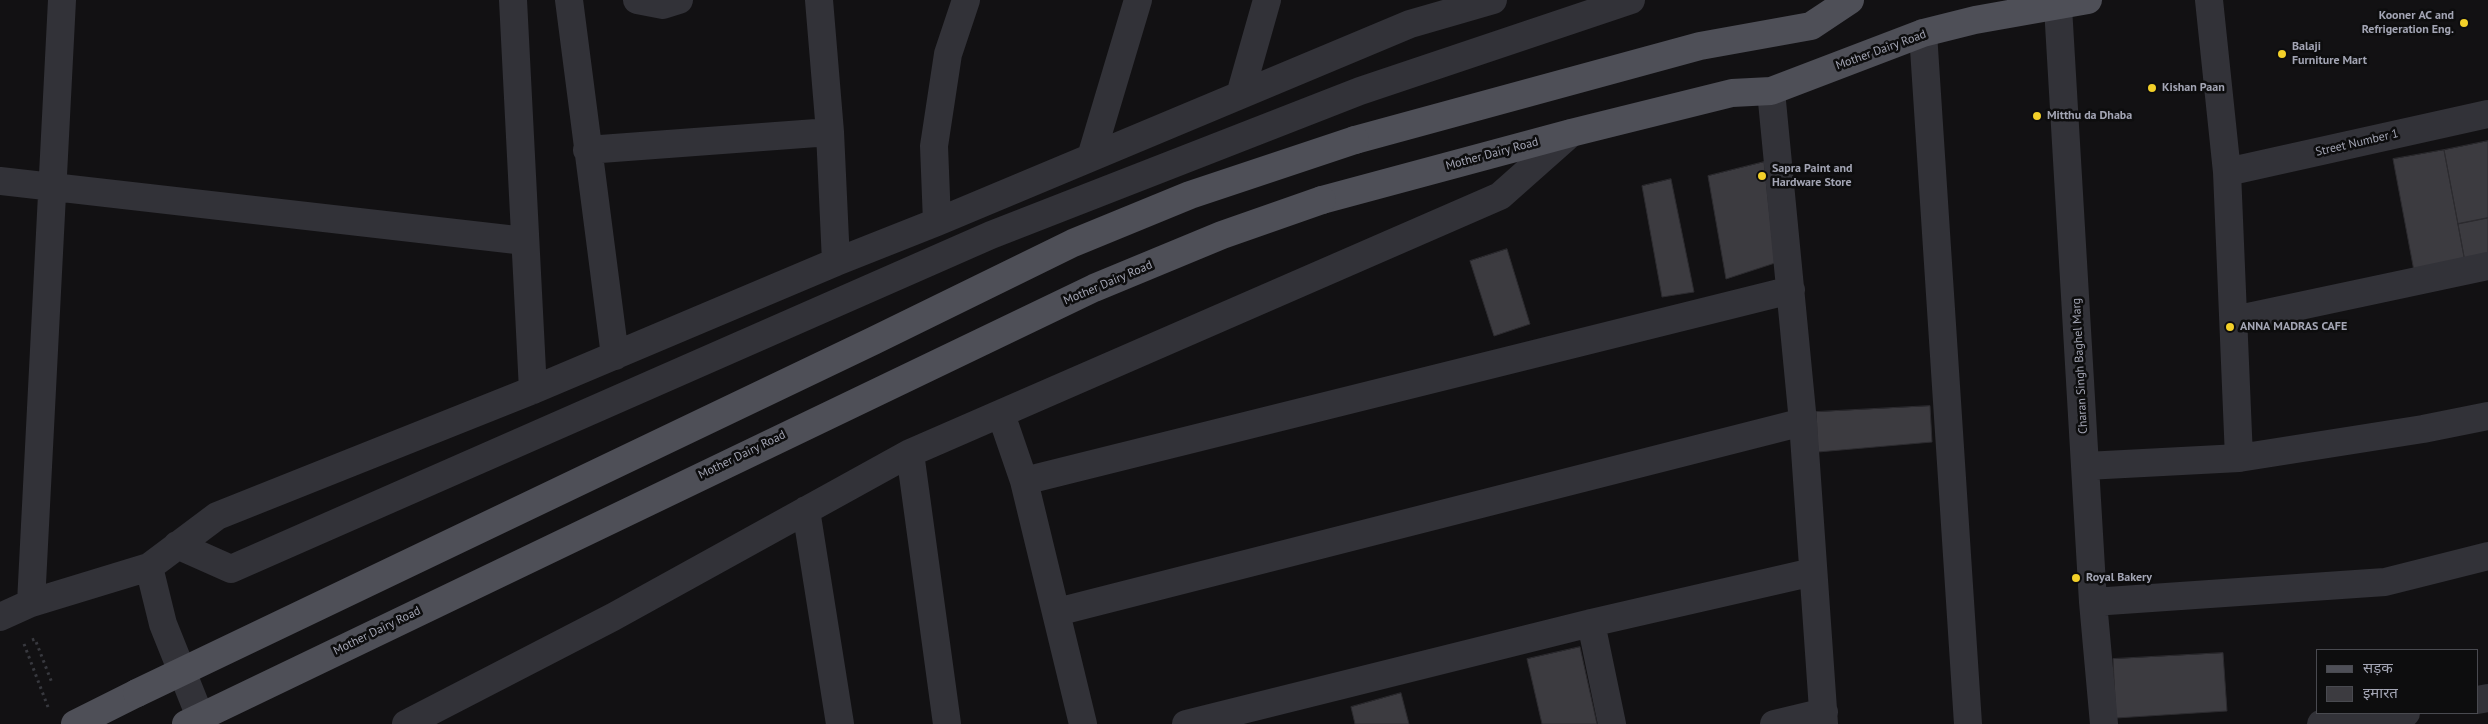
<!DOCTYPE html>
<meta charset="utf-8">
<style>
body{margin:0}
#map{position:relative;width:2488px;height:724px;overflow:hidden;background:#121113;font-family:"PT Sans","Noto Sans Devanagari",sans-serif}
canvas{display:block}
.legend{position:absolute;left:2316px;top:649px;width:162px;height:65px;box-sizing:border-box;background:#0d0d0e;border:1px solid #494a50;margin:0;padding:6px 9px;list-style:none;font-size:15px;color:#a3a5b4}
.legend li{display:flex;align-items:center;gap:10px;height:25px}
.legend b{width:25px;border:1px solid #494a50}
</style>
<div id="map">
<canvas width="2488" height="724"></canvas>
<ul class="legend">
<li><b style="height:6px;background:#4e4f57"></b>सड़क</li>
<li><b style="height:14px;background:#3c3b40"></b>इमारत</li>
</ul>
</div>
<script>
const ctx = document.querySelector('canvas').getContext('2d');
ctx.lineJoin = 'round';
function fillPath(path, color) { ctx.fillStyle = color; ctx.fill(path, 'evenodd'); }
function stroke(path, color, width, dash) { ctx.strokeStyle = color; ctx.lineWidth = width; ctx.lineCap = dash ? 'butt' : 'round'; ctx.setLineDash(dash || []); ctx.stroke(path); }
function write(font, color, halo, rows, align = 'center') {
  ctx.font = font + ' "PT Sans",sans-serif'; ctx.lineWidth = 5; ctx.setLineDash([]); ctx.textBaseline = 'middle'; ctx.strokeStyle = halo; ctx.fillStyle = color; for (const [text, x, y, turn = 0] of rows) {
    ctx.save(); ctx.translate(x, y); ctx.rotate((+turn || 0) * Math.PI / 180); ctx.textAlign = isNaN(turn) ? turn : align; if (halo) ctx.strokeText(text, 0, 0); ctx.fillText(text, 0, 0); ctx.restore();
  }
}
const building = new Path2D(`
 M2488,141V218L2458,224L2444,150Z
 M2444,150L2465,262L2414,271L2393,159Z
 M1764,162L1775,263L1726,279L1708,176Z
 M1671,179L1694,292L1662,297L1642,186Z
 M2488,218V258L2465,262L2458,224Z
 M1507,249L1530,324L1494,336L1470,261Z
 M1930,406L1932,442L1818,452L1816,412Z
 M1580,647L1597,724H1542L1527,659Z
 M2223,653L2227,711L2116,718L2113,659Z
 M1401,693L1409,724H1355L1351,707Z`);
const path = new Path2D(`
 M32,640L35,639L52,683
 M24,644L48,707`);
const minor = new Path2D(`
 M513,0L533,390
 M569,0L615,356
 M637,0L663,5L679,0
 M819,0L830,132L836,262
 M2209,0L2227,172L2239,458
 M2058,7L2093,602L2104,724
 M1923,33L1968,724
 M1771,91L1803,422L1824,724
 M1240,95L1267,0
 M587,150L830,132
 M1091,157L1138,0
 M2227,172L2488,114
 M0,181L525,241
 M937,222L934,146L948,54L966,0
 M2234,320L2488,266
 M1001,414L1024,481L1083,724
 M910,453L947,724
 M2086,466L2239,458L2423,429L2488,416
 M1024,481L1791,290
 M806,510L840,724
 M177,545L231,569L991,235L1360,91L1631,0
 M149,567L163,624L203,724
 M2093,602L2385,582L2488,556
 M31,603L62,0
 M1057,612L1803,422
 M0,617L31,603L149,567L217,516L533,390L836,262L937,222L1410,24L1493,0
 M1591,623L1612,724
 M2477,700L2488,698
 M406,724L613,617L910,453L1500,196L1571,133
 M1186,724L1591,623L1813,572
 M1774,724L1824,712
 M2321,724L2406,713`);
const major = new Path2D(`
 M1355,140L1700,46L1811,26L1850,0
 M1322,200L1571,133L1732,93L1771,91L1923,33L1975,20L2088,0
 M75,724L137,693`);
const majorBridge = new Path2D(`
 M137,693L873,341L1073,243L1190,195L1355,140
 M186,724L1094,288L1222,235L1322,200`);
const markers = [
 [2464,23,5,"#f3d029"],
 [2282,54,5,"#f3d029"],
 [2152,88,5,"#f3d029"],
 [2037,116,5,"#f3d029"],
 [1762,176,5,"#f3d029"],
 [2230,327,5,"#f3d029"],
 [2076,578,5,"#f3d029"]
];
const poiNames = [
 ["Kooner AC and",2454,16,"right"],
 ["Refrigeration Eng.",2454,30,"right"],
 ["Balaji",2292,47],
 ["Furniture Mart",2292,61],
 ["Kishan Paan",2162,88],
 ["Mitthu da Dhaba",2047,116],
 ["Sapra Paint and",1772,169],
 ["Hardware Store",1772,183],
 ["ANNA MADRAS CAFE",2240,327],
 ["Royal Bakery",2086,578]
];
const streetNames = [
 ["Mother Dairy Road",1881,50,-20],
 ["Street Number 1",2357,143,-13],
 ["Mother Dairy Road",1492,154,-15],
 ["Mother Dairy Road",1108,283,-23],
 ["Charan Singh Baghel Marg",2080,366,-93],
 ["Mother Dairy Road",742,455,-26],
 ["Mother Dairy Road",377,631,-26]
];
fillPath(building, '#3c3b40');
stroke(building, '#2c2b2f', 1);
stroke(path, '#38393f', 3, [2.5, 4]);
stroke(minor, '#323238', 28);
stroke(major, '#4e4f57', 28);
stroke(majorBridge, '#4e4f57', 28);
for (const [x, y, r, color] of markers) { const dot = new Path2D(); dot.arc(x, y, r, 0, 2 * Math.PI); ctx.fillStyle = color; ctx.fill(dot); stroke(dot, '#0d0d0e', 2); }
write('bold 12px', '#a3a5b4', '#0d0d0e', poiNames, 'left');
write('12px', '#a3a5b4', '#0d0d0e', streetNames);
</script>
